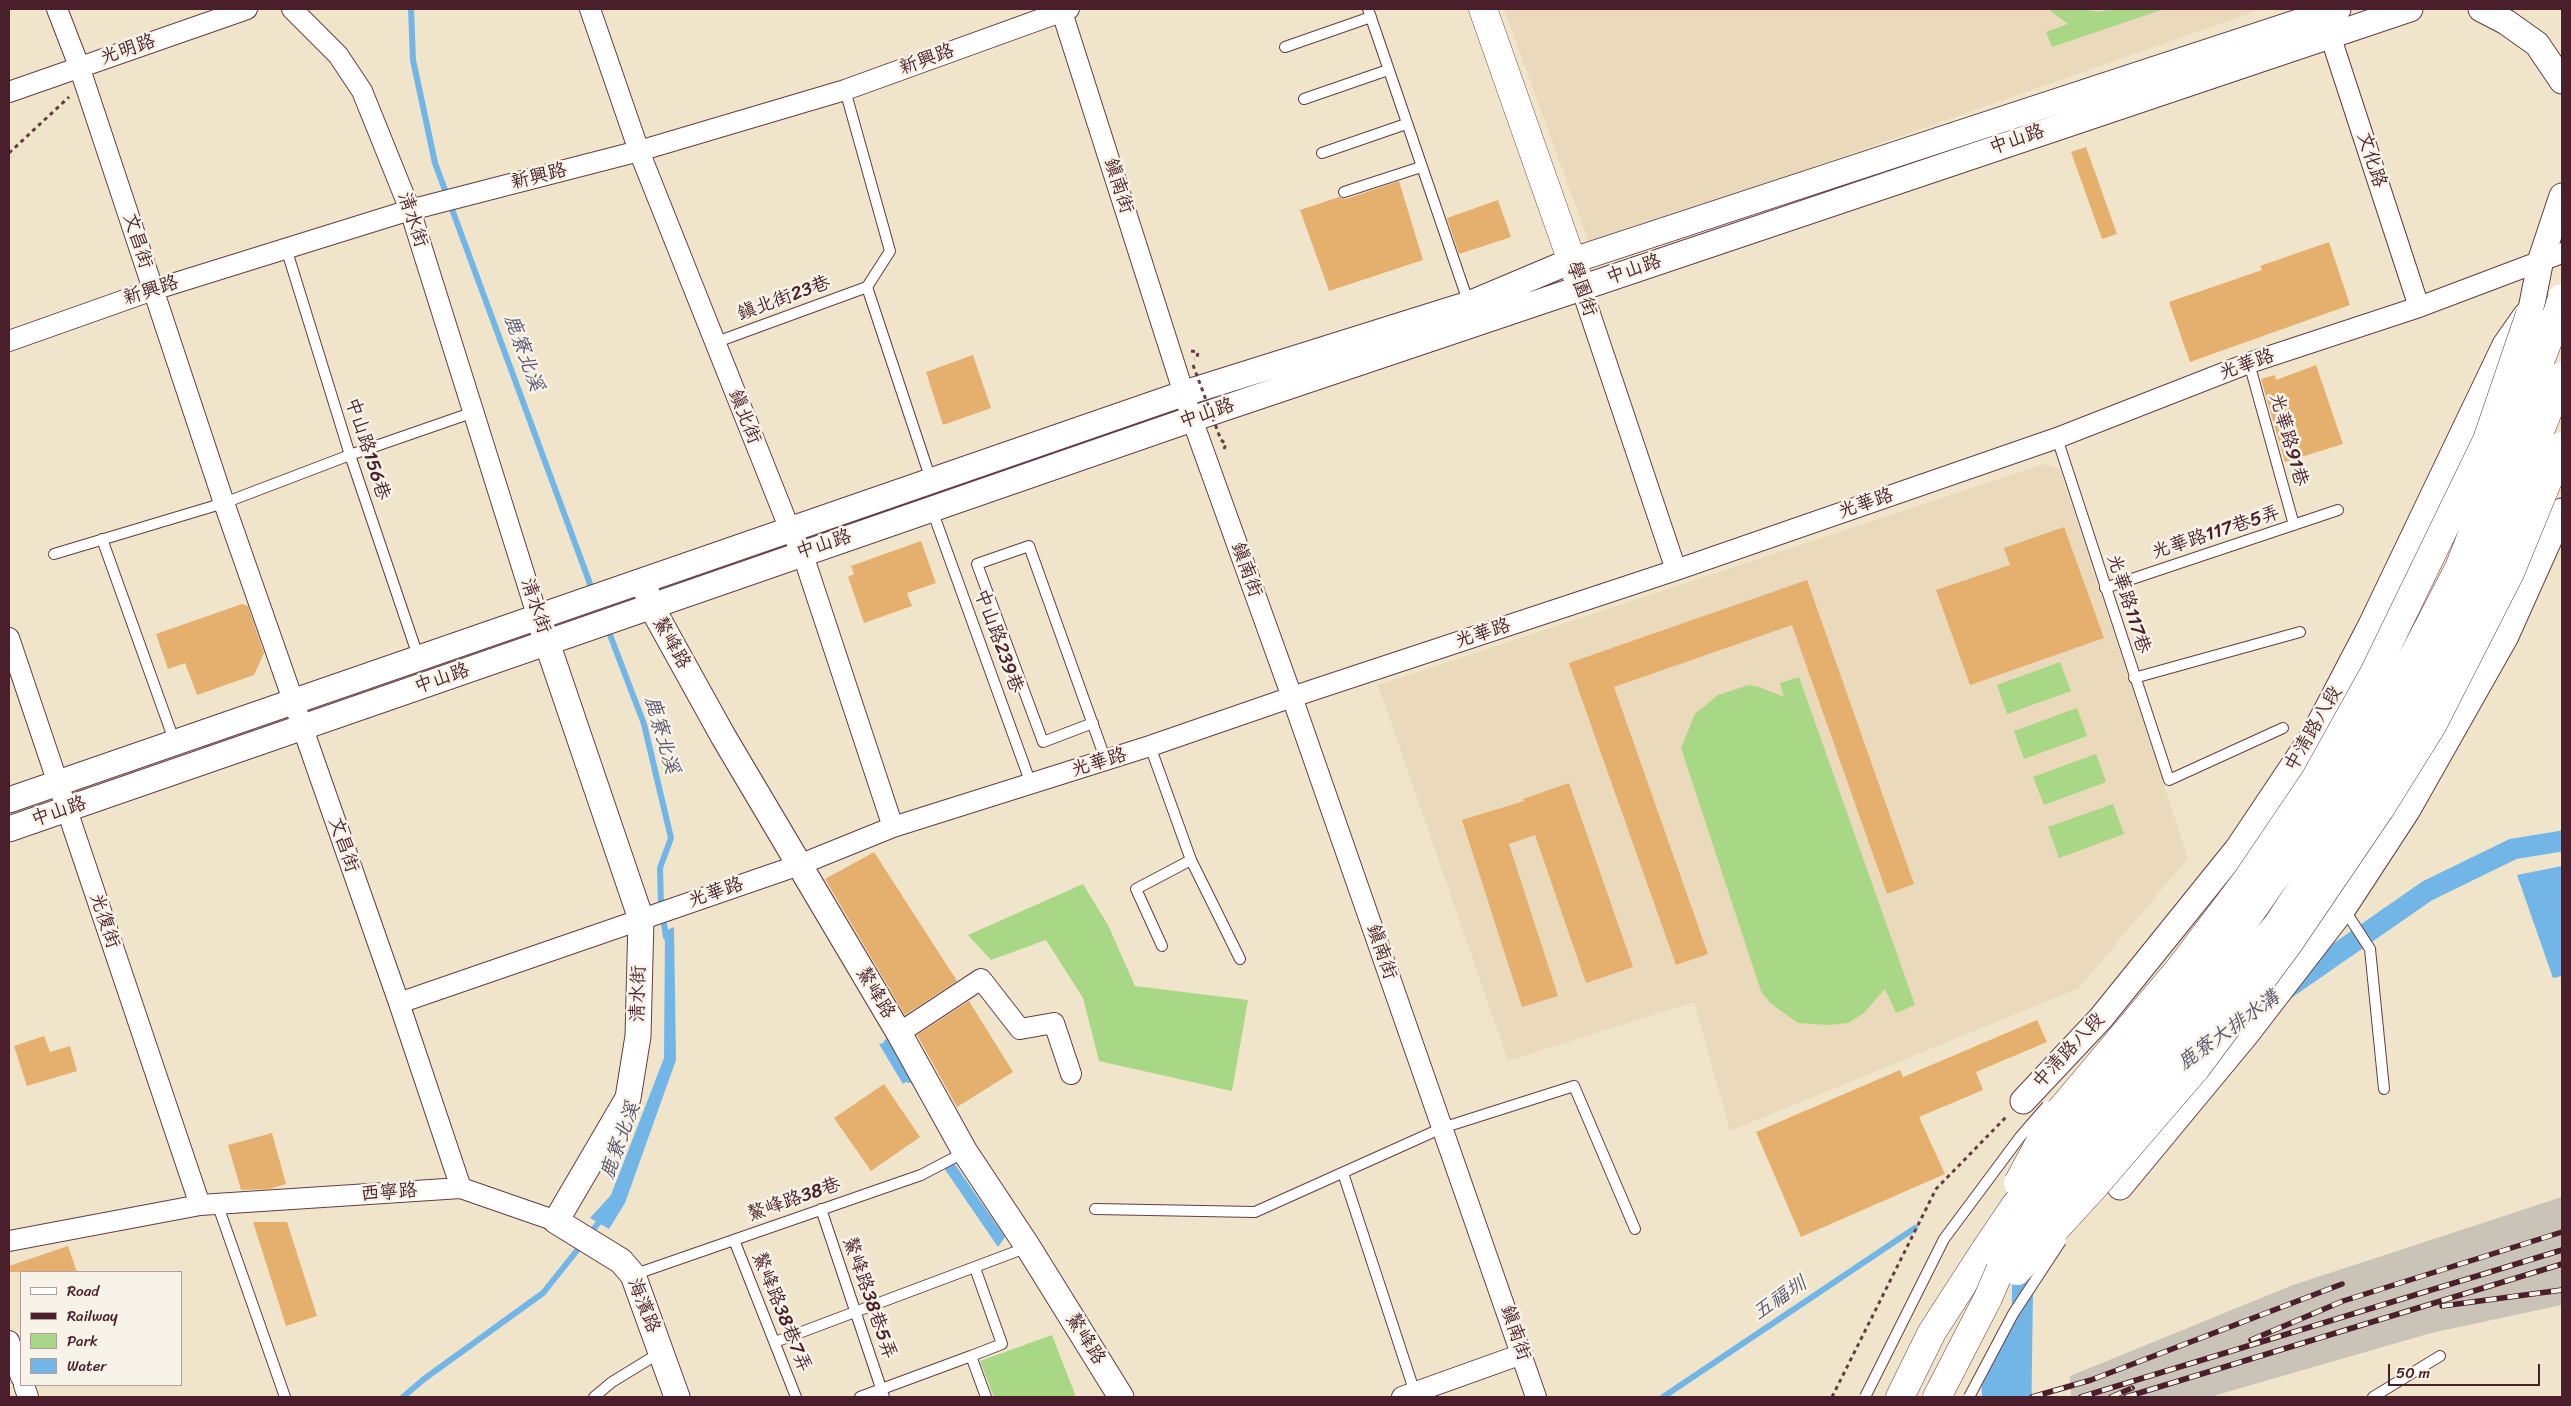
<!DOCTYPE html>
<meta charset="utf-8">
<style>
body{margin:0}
#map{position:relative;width:2571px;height:1406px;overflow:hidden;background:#f0e5cb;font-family:Sriracha,sans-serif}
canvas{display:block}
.frame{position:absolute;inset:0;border:10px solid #4a1f2b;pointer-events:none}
.legend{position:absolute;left:20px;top:1271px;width:162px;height:115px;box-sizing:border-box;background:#f7f3e8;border:1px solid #b29e9c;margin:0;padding:6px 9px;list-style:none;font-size:15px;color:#4a1f2b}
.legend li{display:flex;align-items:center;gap:10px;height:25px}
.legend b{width:25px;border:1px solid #b29e9c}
.scale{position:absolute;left:2388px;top:1364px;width:152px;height:22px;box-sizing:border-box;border:2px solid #4a1f2b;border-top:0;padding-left:6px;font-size:15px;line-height:18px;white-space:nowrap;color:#4a1f2b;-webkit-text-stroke:4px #f7f3e8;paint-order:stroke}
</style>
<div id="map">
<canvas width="2571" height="1406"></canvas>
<div class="frame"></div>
<ul class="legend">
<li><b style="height:6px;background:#fff"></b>Road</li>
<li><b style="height:6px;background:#4a1f2b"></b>Railway</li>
<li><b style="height:14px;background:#a8d785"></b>Park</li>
<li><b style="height:14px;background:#71b6e7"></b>Water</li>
</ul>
<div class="scale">50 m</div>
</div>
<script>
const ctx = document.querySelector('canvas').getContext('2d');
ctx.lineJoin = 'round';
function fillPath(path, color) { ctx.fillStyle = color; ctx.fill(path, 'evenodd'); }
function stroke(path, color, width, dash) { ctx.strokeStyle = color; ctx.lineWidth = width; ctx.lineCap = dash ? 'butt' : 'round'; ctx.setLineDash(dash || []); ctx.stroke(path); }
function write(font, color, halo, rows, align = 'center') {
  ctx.font = font + ' Sriracha,"LXGW WenKai TC",sans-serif'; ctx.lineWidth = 5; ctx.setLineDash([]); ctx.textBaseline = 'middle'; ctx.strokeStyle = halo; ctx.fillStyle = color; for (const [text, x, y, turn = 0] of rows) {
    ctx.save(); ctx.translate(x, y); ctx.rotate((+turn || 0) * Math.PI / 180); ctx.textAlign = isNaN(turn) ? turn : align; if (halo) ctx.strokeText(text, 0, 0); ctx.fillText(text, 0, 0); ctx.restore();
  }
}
const built = new Path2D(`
 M1504,9H2262L1590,245Z
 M2045,464L2060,470L2188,858L2079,988L1730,1131L1694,1002L1508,1061L1378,685Z`);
const industrial = new Path2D(`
 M2562,1197V1305L2431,1333L2210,1397H2071L2070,1376L2293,1285Z`);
const green = new Path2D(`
 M2048,9H2082L2099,12L2111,9H2164L2052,47L2046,32L2068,24Z
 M2060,662L2071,691L2007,714L1997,685Z
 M1799,677L1915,1005L1896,1013L1885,989L1864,1013L1848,1023L1829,1025L1798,1023L1770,1003L1761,991L1681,748L1695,714L1718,695L1749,685L1759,687L1784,697L1780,683Z
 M2077,708L2087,736L2024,759L2014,731Z
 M2096,754L2106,782L2044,805L2033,777Z
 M2113,804L2124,834L2059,858L2048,827Z
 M1083,884L1108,925L1135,986L1248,1000L1232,1091L1099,1061L1083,998L1046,940L991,960L968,935Z
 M1052,1335L1076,1397H994L980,1361Z`);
const water = new Path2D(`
 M2562,866V976L2553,978L2517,875Z
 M674,927L676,1060L625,1203L609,1229L590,1218L611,1195L664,1058L665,931Z
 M887,1042L909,1080L903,1084L879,1044Z
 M954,1163L1005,1237L998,1247L944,1168Z
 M2022,1313L2032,1397H1982L1981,1375Z`);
const stream = new Path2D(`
 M411,9L413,60L435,163L593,592
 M607,627L644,724L671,838L660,868L661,905L666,937
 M887,1042L909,1080
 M589,1235L603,1217
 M403,1397L424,1379L543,1293L583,1243
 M1663,1397L1915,1228`);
const canal = new Path2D(`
 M2286,989L2427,891L2513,849L2562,841
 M2021,1397L2023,1256`);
const building = new Path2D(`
 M2086,147L2117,234L2102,239L2071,152Z
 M1399,181L1423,260L1329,291L1300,210L1339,197L1346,199Z
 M1498,200L1511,237L1459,254L1447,218Z
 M2329,242L2350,305L2190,362L2169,302L2262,270L2260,266Z
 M973,355L991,408L943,425L926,372Z
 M2316,365L2343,444L2285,462L2261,379L2275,375L2276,380Z
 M2064,527L2104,638L1970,685L1936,590L2010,565L2004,548Z
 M921,541L936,583L907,593L912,606L864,623L848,577L854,574L851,566Z
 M1807,580L1914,884L1887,894L1792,625L1614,687L1708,954L1676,965L1569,663Z
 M242,604L248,606L264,653L254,675L197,695L185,663L168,669L156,634Z
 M1569,783L1633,967L1586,983L1535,835L1509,844L1558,996L1522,1007L1462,820L1524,801L1523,799Z
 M874,852L957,981L905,1015L825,879Z
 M969,1001L1013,1072L957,1107L917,1035Z
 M2037,1020L2047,1042L1976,1072L1983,1090L1919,1117L1945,1174L1801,1237L1756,1132L1900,1070L1903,1077Z
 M44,1036L50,1052L70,1046L77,1071L27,1086L14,1046Z
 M884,1084L920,1137L871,1171L834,1118Z
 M272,1133L286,1184L269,1189L241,1190L228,1145Z
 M253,1222H287L317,1316L286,1326Z
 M68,1246L77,1272H9V1266Z`);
const path = new Path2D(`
 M9,153L69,97
 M1191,351L1198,352L1197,358L1194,359
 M1221,440L1226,444L1224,449
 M1832,1397L1936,1189L2008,1115`);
const service = new Path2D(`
 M1368,9L1469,304
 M1285,47L1371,17
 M845,90L890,251L867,287L931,480
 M1304,99L1388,70
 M1322,153L1406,124
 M1344,192L1421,167
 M286,248L350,455L419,659
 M714,343L867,287
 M2249,363L2294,525
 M2057,438L2169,780L2283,728
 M932,510L1031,784
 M102,539L175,743
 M54,554L224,503L350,455L474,412
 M2105,588L2338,510
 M2134,678L2300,632
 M1093,723L1043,742L977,564L1029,546L1106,761
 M1150,746L1191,860L1240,959
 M2344,909L2370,949L2384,1089
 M1162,946L1136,889L1191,860
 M1343,1173L1415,1393
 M217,1203L285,1397
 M821,1209L884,1397
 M1095,1209L1255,1212L1442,1128L1574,1086L1635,1229
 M734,1240L796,1397
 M975,1268L1002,1344L971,1356L986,1397
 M633,1275L921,1175L965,1152
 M775,1342L1028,1247
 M594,1397L612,1382L661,1352
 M860,1397L971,1356
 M2373,1397L2440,1356`);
const minor = new Path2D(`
 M57,9L79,66L224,503L399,1003L461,1188
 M292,9L338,55L362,91L410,210L538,618
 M590,9L639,151L790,530L802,552L893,827
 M1061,9L1192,419L1292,697L1536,1397
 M2330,21V35L2419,307
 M9,92L247,9
 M1581,287L1676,570
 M9,341L153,290L410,210L639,151L845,90L1069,9
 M9,638L200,1205
 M399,1003L799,865L893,827L1150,746L1292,697L1676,570L2057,438L2249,363L2419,307L2562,253
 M899,1033L981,979L1020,1029L1054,1023L1071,1074
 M9,1241L200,1205L461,1188L556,1221
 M9,1341L21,1377
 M24,1385L28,1397
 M1402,1397L1522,1354`);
const tertiary = new Path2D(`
 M2481,9L2506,22L2537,44L2562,81
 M2530,314L2541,259L2562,196
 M646,590L651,606L723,736L899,1033L965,1152L1028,1247L1121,1397
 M542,628L641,919L638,1036L628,1098L556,1221L621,1261L633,1275L677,1397
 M9,800L1185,393L1469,304L1571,261L2338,9
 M9,829L1192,419L2410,9
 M2023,1101L2101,1018L2238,848L2313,736L2371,625L2505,345L2526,315
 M2120,1187L2245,1036L2343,909L2407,811L2506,636L2562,511`);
const primary = new Path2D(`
 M1483,9L1581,287
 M1900,1397L1932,1332L1985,1250
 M1937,1397L1988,1298`);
const rail = new Path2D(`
 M2442,1306L2562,1290
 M2251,1340L2343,1301L2562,1232
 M2032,1397L2091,1380L2342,1284
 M2081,1397L2562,1250
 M2111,1397L2132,1388
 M2126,1397L2562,1264`);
const pathBridge = new Path2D(`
 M1193,365L1221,440`);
const serviceBridge = new Path2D(`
 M1865,1397L1944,1239L2020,1137L2047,1106
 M1969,1397L2013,1314L2061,1241`);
const primaryBridge = new Path2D(`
 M2018,1183L2052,1120L2180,968L2246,881L2315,779L2374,673L2487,440L2530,314
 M1985,1250L2014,1207L2235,935L2335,791L2399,684L2459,568L2550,336L2562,298
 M2017,1271L2093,1188L2197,1067L2289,943L2380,809L2433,724L2510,573L2562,446
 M1988,1298L2000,1270L2068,1177L2142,1091L2278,924L2348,818L2399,734L2480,581L2562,376`);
const streetNames = [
 ["光明路",128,50,-19],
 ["新興路",927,60,-20],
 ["中山路",2017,140,-19],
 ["文化路",2371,160,72],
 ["新興路",539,177,-14],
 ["鎮南街",1118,186,72],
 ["清水街",412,220,71],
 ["文昌街",137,241,72],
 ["中山路",1634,270,-19],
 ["學園街",1581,289,71],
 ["新興路",151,291,-18],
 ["鎮北街23巷",784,299,-20],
 ["光華路",2247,365,-20],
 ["中山路",1207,414,-19],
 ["鎮北街",744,417,68],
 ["光華路91巷",2288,440,74],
 ["中山路156巷",367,449,72],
 ["光華路",1866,504,-19],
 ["光華路117巷5弄",2216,533,-18],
 ["中山路",824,545,-18],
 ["鎮南街",1246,570,70],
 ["光華路117巷",2128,604,72],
 ["清水街",535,606,71],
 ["光華路",1483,634,-18],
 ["中山路239巷",998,641,70],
 ["鰲峰路",671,643,61],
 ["中山路",442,679,-19],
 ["中清路八段",2314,729,-60],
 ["光華路",1099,763,-17],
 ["中山路",59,812,-19],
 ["文昌街",343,845,71],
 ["光華路",716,893,-19],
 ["光復街",104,921,71],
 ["鎮南街",1381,952,71],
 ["鰲峰路",875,993,59],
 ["清水街",639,994,-89],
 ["中清路八段",2069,1051,-47],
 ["西寧路",389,1193,-4],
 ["鰲峰路38巷",794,1200,-19],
 ["鰲峰路38巷5弄",869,1298,71],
 ["海濱路",643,1306,68],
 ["鰲峰路38巷7弄",781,1312,68],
 ["鎮南街",1515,1333,71],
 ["鰲峰路",1085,1339,58]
];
const waterNames = [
 ["鹿寮北溪",523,353,70],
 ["鹿寮北溪",661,735,74],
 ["鹿寮大排水溝",2229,1031,-36],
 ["鹿寮北溪",621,1141,-70],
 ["五福圳",1780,1299,-34]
];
fillPath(built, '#ead9ba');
fillPath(industrial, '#cac3b8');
fillPath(green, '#a8d785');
fillPath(water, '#71b6e7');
stroke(stream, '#71b6e7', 6);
stroke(canal, '#71b6e7', 21);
fillPath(building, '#e5b06e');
stroke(service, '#633d43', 12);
stroke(minor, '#633d43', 22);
stroke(tertiary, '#633d43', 27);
stroke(primary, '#633d43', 29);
stroke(path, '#633d43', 3, [4, 4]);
stroke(service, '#fff', 10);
stroke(minor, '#fff', 20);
stroke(tertiary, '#fff', 25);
stroke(primary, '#fff', 28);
stroke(rail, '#4a1f2b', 5.5);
stroke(rail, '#f7f3e8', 4, [11]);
stroke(serviceBridge, '#633d43', 12, []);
stroke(primaryBridge, '#633d43', 29, []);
stroke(pathBridge, '#633d43', 3, [4, 4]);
stroke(serviceBridge, '#fff', 10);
stroke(primaryBridge, '#fff', 28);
write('19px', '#4a1f2b', '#f7f3e8', streetNames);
write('italic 20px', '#58546d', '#f7f3e8', waterNames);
</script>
